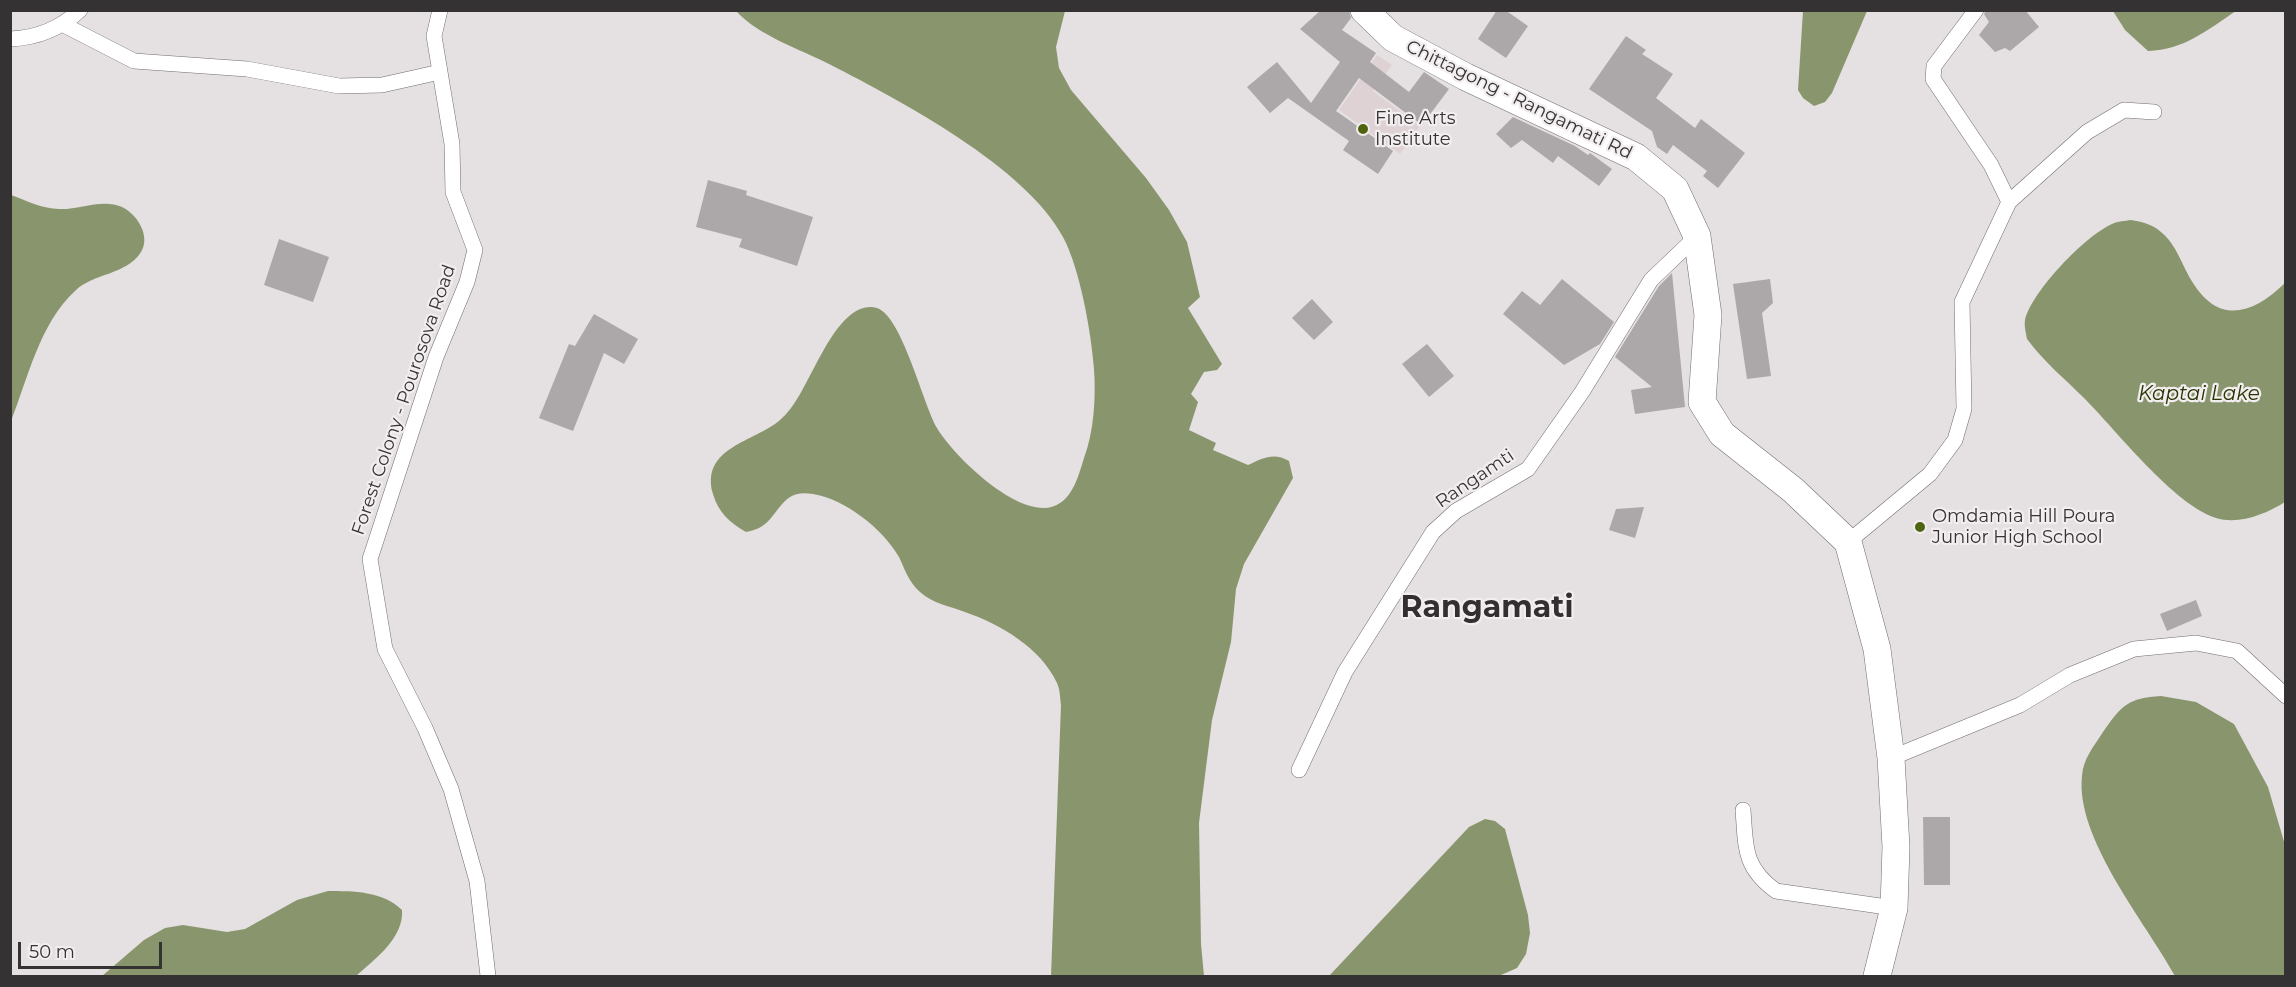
<!DOCTYPE html>
<style>
body{margin:0}
#map{position:relative;width:2296px;height:987px;overflow:hidden;background:#e5e0e1;font-family:Montserrat,sans-serif}
canvas{display:block}
.frame{position:absolute;inset:0;border:12px solid #343232;pointer-events:none}
.scale{position:absolute;left:18px;top:942px;width:144px;height:27px;box-sizing:border-box;border:3px solid #343232;border-top:0;padding-left:8px;font-size:18px;line-height:21px;white-space:nowrap;color:#343232;-webkit-text-stroke:4px #f2edee;paint-order:stroke}
</style>
<div id="map">
<canvas width="2296" height="987"></canvas>
<div class="frame"></div>
<div class="scale">50 m</div>
</div>
<script>
const ctx = document.querySelector('canvas').getContext('2d');
ctx.lineJoin = 'round';
function fillPath(path, color) { ctx.fillStyle = color; ctx.fill(path, 'evenodd'); }
function stroke(path, color, width, dash) { ctx.strokeStyle = color; ctx.lineWidth = width; ctx.lineCap = dash ? 'butt' : 'round'; ctx.setLineDash(dash || []); ctx.stroke(path); }
function write(font, color, halo, rows, align = 'center') {
  ctx.font = font + ' Montserrat,sans-serif'; ctx.lineWidth = 4.5; ctx.setLineDash([]); ctx.textBaseline = 'middle'; ctx.strokeStyle = halo; ctx.fillStyle = color; for (const [text, x, y, turn = 0] of rows) {
    ctx.save(); ctx.translate(x, y); ctx.rotate((+turn || 0) * Math.PI / 180); ctx.textAlign = isNaN(turn) ? turn : align; if (halo) ctx.strokeText(text, 0, 0); ctx.fillText(text, 0, 0); ctx.restore();
  }
}
const built = new Path2D(`
 M1377,55L1392,65L1373,91L1420,126L1400,154L1339,110Z`);
const water = new Path2D(`
 M736,11H1065L1056,47L1059,68L1071,90L1146,178L1169,210L1187,242L1200,297L1188,308L1222,364L1217,370L1204,372L1191,394L1198,402L1189,430L1216,443L1213,450L1248,465C1263,458 1274,452 1289,461L1293,478L1244,564L1236,589L1231,642L1212,720L1199,823L1201,944L1204,976H1051L1061,705C1060,698 1060,689 1057,683C1041,648 1000,624 965,612C950,606 933,604 920,592C909,582 905,570 899,557C883,529 845,499 813,494C780,488 780,517 759,528C755,530 750,531 746,532C730,523 718,512 713,494C700,447 755,442 780,420C796,406 805,384 815,366C826,346 848,300 877,308C902,316 923,404 937,428C954,457 1026,527 1060,503C1074,494 1079,474 1084,458C1094,432 1096,397 1094,369C1091,331 1080,269 1063,237C1026,167 901,101 831,65C800,49 759,36 736,11Z
 M1803,11H1867L1832,93L1825,102L1814,106L1803,98L1798,90Z
 M2113,11H2236C2207,30 2184,50 2148,51L2125,30Z
 M11,195C25,200 43,209 59,209C79,210 102,198 122,207C137,214 151,236 141,252C127,275 93,273 75,291C40,323 28,378 11,421Z
 M2131,220C2142,222 2152,224 2161,232C2177,245 2182,266 2193,283C2220,326 2254,313 2285,283V502C2266,514 2239,525 2216,518C2173,504 2117,431 2084,398C2065,379 2043,361 2027,339C2026,333 2024,326 2025,320C2032,291 2085,236 2112,224C2118,221 2125,221 2131,220Z
 M2161,696L2196,702L2234,724L2268,787L2285,845V976H2175C2146,923 2075,838 2082,776C2083,759 2094,746 2103,732C2122,705 2128,698 2161,696Z
 M1485,819L1495,821L1505,829L1528,915L1530,933L1526,954L1517,968L1501,975L1476,976H1329L1469,827Z
 M328,891C353,891 383,891 402,910C404,938 375,959 356,976H102L144,940L165,928L183,925L227,932L245,929L297,900Z`);
const building = new Path2D(`
 M1321,10H1349L1351,18L1342,30L1376,53L1370,62L1409,92L1424,72L1449,89L1422,125L1359,78L1336,111L1393,151L1378,174L1343,150L1349,141L1288,98L1270,113L1247,87L1277,62L1311,103L1340,62L1300,29Z
 M1497,10H1505L1528,26L1506,58L1478,39Z
 M1986,10H2025L2039,27L2010,51L2005,48L1995,52L1979,35L1989,22L1984,14Z
 M1626,36L1646,50L1642,54L1673,74L1656,98L1695,128L1701,119L1745,153L1718,188L1703,176L1707,171L1673,145L1667,154L1657,147L1652,131L1589,89Z
 M1513,117L1575,146L1588,155L1590,153L1612,169L1599,186L1558,156L1553,163L1522,140L1511,148L1496,134Z
 M708,180L747,191L746,195L813,217L797,266L739,247L742,239L696,227Z
 M279,239L329,257L313,302L264,285Z
 M1672,273L1685,407L1635,414L1631,390L1652,387L1615,357L1659,286Z
 M1562,279L1614,322L1600,344L1564,365L1503,314L1522,291L1540,305Z
 M1770,279L1773,303L1762,313L1771,376L1747,379L1733,284Z
 M1312,299L1333,322L1314,340L1292,318Z
 M594,314L638,339L624,364L604,353L573,431L539,418L569,344L575,346Z
 M1427,344L1454,376L1429,397L1402,364Z
 M1644,507L1635,538L1609,530L1616,509Z
 M2196,600L2202,616L2167,631L2160,614Z
 M1923,817H1950V885H1924Z`);
const street = new Path2D(`
 M440,10L434,36L452,144L453,192L475,250L467,282L436,357L370,559L385,649L425,728L451,789L477,881L488,976
 M1976,10L1934,66L1933,79L1991,165L2009,202
 M64,25L134,61L247,69L339,86L382,85L440,72
 M10,39C37,38 60,29 80,10
 M1848,542L1930,474L1955,440L1964,409L1962,302L2009,202L2087,132L2124,110L2154,112
 M1891,758L2020,705L2070,675L2134,649L2196,643L2237,651L2286,696
 M1299,770L1345,672L1433,532L1456,511L1528,469L1582,392L1651,280L1697,236
 M1743,810C1746,847 1743,867 1776,891L1894,908`);
const highway = new Path2D(`
 M1364,10L1393,38L1466,77L1636,157L1675,189L1697,236L1708,315L1702,402L1722,434L1793,490L1848,542L1877,649L1891,758L1896,847L1894,908L1877,976`);
const markers = [
 [1363,129,6,"#50640f"],
 [1920,527,6,"#50640f"]
];
const streetNames = [
 ["Chittagong - Rangamati Rd",1519,100,26],
 ["Forest Colony - Pourosova Road",404,400,-71],
 ["Rangamti",1475,479,-34]
];
const poiNames = [
 ["Fine Arts",1375,119],
 ["Institute",1375,140],
 ["Omdamia Hill Poura",1932,517],
 ["Junior High School",1932,538]
];
const waterNames = [
 ["Kaptai Lake",2199,394]
];
const townNames = [
 ["Rangamati",1487,608]
];
fillPath(built, '#dfd2d5');
fillPath(water, '#89966d');
fillPath(building, '#aca7a8');
stroke(street, '#726d6f', 16);
stroke(highway, '#726d6f', 28);
stroke(street, '#fff', 15);
stroke(highway, '#fff', 27);
for (const [x, y, r, color] of markers) { const dot = new Path2D(); dot.arc(x, y, r, 0, 2 * Math.PI); ctx.fillStyle = color; ctx.fill(dot); stroke(dot, '#f2edee', 2); }
write('18px', '#343232', '#f2edee', streetNames);
write('18px', '#343232', '#f2edee', poiNames, 'left');
write('italic 20px', '#2b3604', '#f2edee', waterNames);
write('bold 30px', '#332f30', '#f2edee', townNames);
</script>
